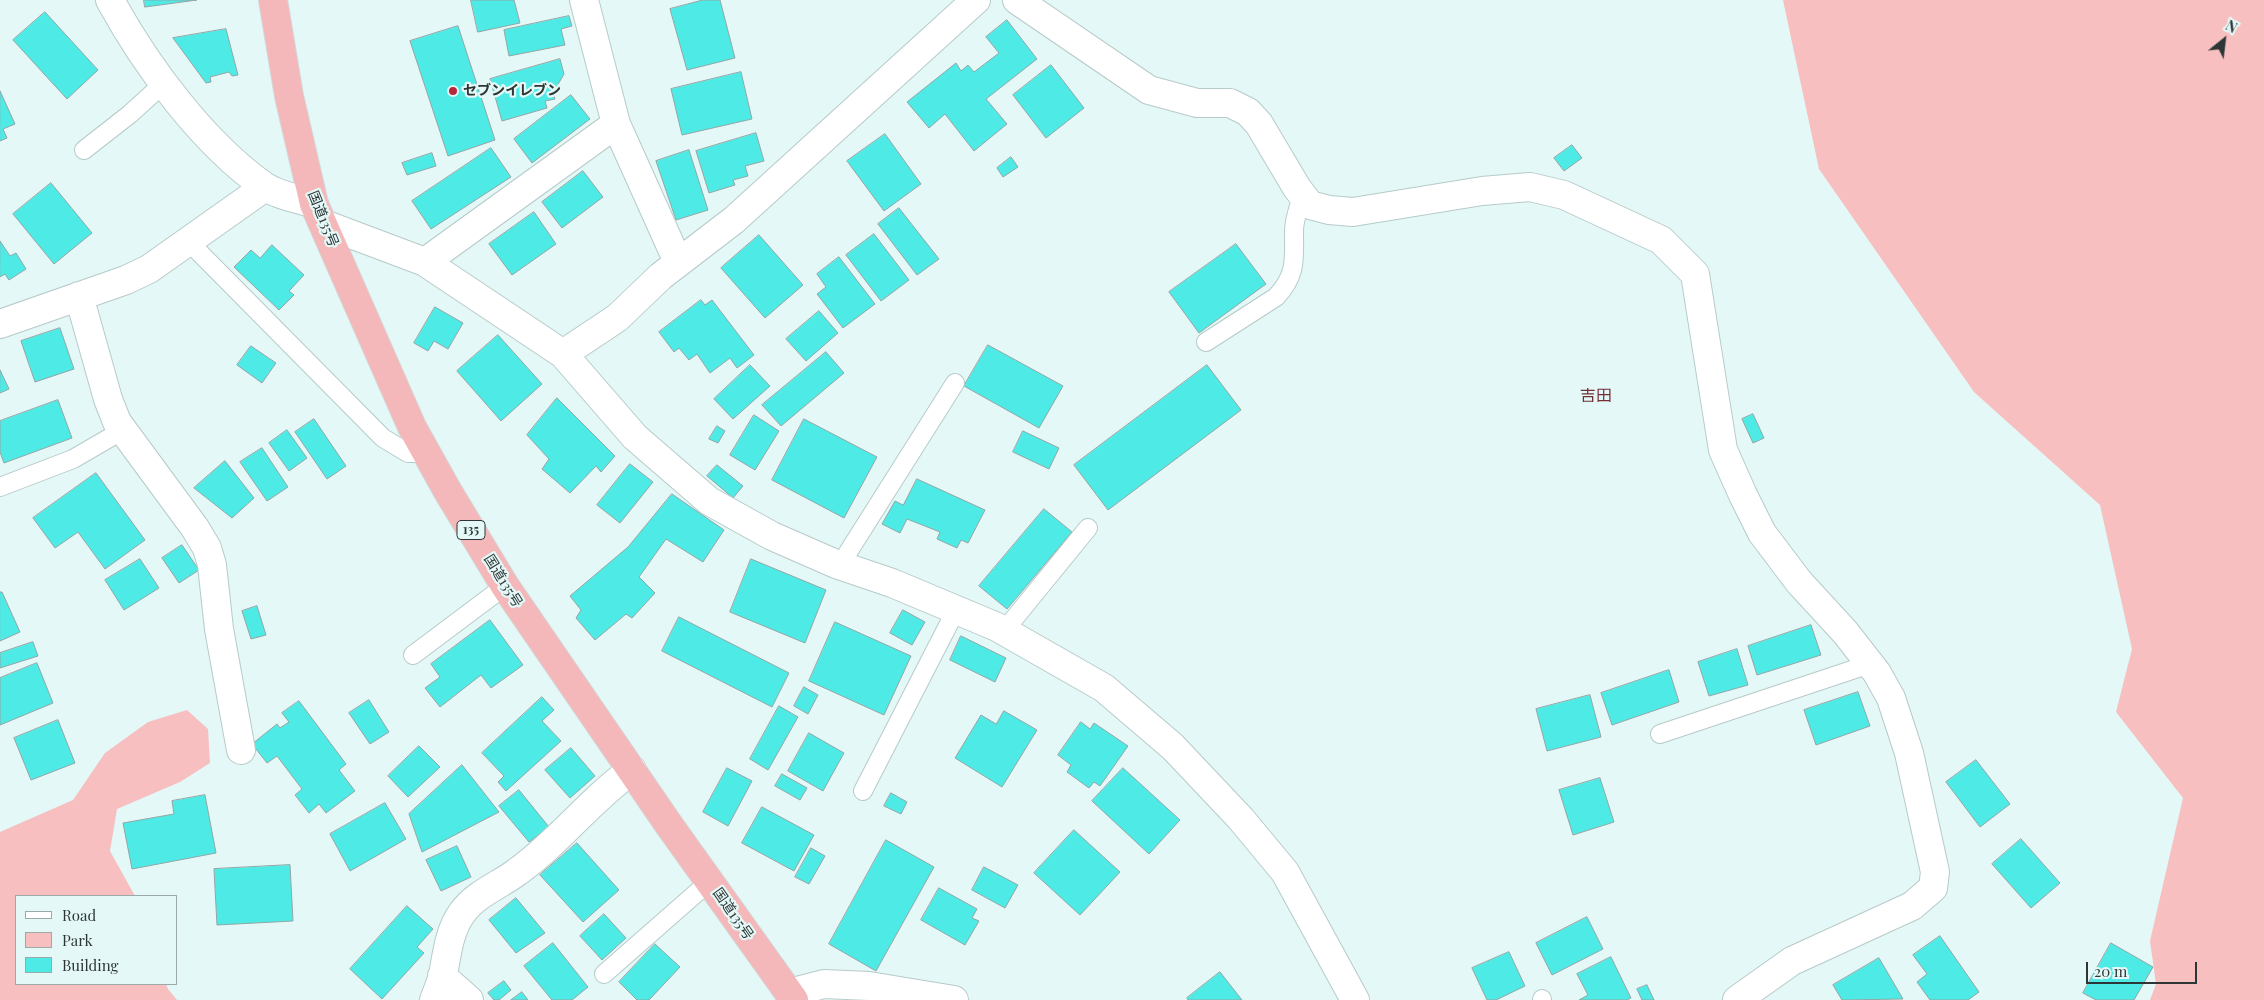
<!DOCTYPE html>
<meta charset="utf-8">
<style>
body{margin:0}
#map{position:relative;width:2264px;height:1000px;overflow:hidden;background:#e3f8f7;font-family:"Playfair Display",serif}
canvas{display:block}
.legend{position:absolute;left:15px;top:895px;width:162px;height:90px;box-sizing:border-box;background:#e3f8f7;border:1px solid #9baaa9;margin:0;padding:6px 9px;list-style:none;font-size:15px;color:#2e3635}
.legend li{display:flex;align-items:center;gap:10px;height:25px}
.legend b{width:25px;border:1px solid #9baaa9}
.north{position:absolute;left:2199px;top:15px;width:50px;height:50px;-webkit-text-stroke:4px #e3f8f7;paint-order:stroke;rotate:29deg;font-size:14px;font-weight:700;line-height:20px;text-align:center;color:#2e3635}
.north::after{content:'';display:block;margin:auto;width:18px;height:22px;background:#2e3635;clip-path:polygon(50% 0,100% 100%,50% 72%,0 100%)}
.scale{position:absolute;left:2086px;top:962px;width:111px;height:22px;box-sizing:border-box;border:2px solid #2e3635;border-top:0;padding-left:6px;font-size:15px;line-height:18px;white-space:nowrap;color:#2e3635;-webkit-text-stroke:4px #e3f8f7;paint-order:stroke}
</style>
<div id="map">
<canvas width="2264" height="1000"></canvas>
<ul class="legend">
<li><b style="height:6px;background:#fff"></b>Road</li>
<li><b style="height:14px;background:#f8bfc0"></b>Park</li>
<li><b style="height:14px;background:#4eebe6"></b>Building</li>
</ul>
<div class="north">N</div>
<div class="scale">20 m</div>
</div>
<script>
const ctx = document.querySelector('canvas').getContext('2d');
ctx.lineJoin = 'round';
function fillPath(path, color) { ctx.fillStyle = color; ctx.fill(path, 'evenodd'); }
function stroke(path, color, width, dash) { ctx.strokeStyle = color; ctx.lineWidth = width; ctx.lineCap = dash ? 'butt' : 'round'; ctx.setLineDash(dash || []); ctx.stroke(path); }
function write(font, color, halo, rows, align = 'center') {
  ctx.font = font + ' "Playfair Display","Noto Sans JP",serif'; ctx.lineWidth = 4.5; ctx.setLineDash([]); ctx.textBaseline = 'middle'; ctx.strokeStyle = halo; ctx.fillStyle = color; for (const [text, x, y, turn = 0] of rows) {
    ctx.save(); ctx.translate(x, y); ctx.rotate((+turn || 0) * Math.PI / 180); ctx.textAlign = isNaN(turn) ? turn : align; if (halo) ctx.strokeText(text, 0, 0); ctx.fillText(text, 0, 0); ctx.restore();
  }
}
const green = new Path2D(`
 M1783,0H2264V1000H2150L2156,984L2150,941L2183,798L2116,712L2132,649L2100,505L1974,392L1819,169Z
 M187,710L208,729L210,763L180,782L117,809L110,851L135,896H16V984H166L168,989L177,1000H0V832L73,800L105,753L148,722Z`);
const building = new Path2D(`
 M144,0H197L145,7Z
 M471,0H514L520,23L478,32Z
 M703,0H720L735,58L687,70L670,9Z
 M45,12L98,70L67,99L13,40Z
 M569,16L572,26L561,29L565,45L509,56L504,30Z
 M1007,20L1037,59L986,99L1007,124L974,151L945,114L929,128L907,102L956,63L961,71L968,65L974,72L999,53L986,37Z
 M458,26L495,140L448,156L410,41Z
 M226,29L238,75L232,76L229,72L210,77L211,82L206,83L173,38Z
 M560,59L564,74L553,93L555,99L545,101L547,108L502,121L490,79Z
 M1051,65L1084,108L1046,138L1013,95Z
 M741,72L752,119L682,135L671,89Z
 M0,91L15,124L3,129L7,138L0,141Z
 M571,95L590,119L532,163L514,139Z
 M756,133L764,161L745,166L748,176L733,180L735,185L709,193L696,151Z
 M885,134L921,184L884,211L847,161Z
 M1572,145L1582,158L1564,171L1554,158Z
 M491,148L511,177L431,229L412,201Z
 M689,150L708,210L676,220L656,161Z
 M432,153L436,166L407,175L402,163Z
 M1011,157L1018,167L1003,177L997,168Z
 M583,171L603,197L562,228L542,202Z
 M51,183L92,233L54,264L13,214Z
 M899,208L939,259L917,275L878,224Z
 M534,212L556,244L512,275L489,244Z
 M874,234L909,280L881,301L846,255Z
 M759,235L803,285L765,318L721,268Z
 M0,241L10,256L16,253L26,269L9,280L5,274L0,277Z
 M1236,244L1266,284L1199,333L1169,292Z
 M272,245L304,275L289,291L294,295L279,310L234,267L251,250L260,258Z
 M839,257L875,304L843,328L817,294L826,287L817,274Z
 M701,300L705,305L712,300L754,355L737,368L730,358L710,373L697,354L689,360L679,348L674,352L659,332Z
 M435,307L463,323L448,349L434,341L428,351L414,343Z
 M819,311L838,333L806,361L786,339Z
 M60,328L74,369L35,382L21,341Z
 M498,335L542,384L501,421L457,371Z
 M988,345L1063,386L1039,428L964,386Z
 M251,346L276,363L262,383L237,365Z
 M826,352L844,373L781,426L762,405Z
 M750,365L770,386L733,419L714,399Z
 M1207,365L1241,410L1108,510L1074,465Z
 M0,370L9,389L0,393Z
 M557,398L615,456L601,472L596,466L570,493L542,469L549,459L527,435Z
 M58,400L72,438L4,463L0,452V421Z
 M1753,414L1764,438L1753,443L1742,419Z
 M754,415L779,431L755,470L730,455Z
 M314,419L346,466L327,479L295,432Z
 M804,419L877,457L844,518L772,480Z
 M717,426L725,431L718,443L709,439Z
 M287,430L307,458L289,471L269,443Z
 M1023,431L1059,448L1049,469L1013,452Z
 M262,448L288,487L267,501L240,462Z
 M225,461L254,498L232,518L194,488Z
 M630,464L653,482L620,523L597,505Z
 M717,465L743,486L733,498L707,476Z
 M96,473L145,540L105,569L78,532L55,548L33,518Z
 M917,479L985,510L968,543L961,540L957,548L937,539L940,532L907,519L900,533L882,524L895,501L903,505Z
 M672,494L724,530L703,562L666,539L639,577L655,593L632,618L626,614L595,640L576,618L581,610L570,596L628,547Z
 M1044,509L1072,532L1007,609L979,586Z
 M182,545L199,570L179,583L162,558Z
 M140,559L159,588L124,610L105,580Z
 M751,559L826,590L805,643L730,612Z
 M0,592H2L20,632L0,641Z
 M257,606L266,635L251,639L242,611Z
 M903,610L925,622L912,645L890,633Z
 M679,617L789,673L772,707L662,651Z
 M490,620L523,665L491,688L481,675L440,707L425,688L440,677L431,664Z
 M835,622L911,656L884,715L809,681Z
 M1811,625L1821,655L1757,675L1748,646Z
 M961,636L1006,658L995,682L950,660Z
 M33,642L38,656L0,668V653Z
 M1737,649L1748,685L1709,696L1698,662Z
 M37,663L53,703L0,725V678Z
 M1669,670L1679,702L1612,725L1601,693Z
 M804,687L818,695L808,714L794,706Z
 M1858,692L1870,726L1816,745L1804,710Z
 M1590,695L1601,737L1547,751L1536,709Z
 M542,697L554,710L542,721L561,741L506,791L498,782L504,776L482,753Z
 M369,700L389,732L370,744L349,713Z
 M299,701L346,764L339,770L355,791L326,813L319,804L309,813L295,795L302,789L277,756L267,763L252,744L277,724L280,728L289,722L282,713Z
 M779,706L798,717L768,770L750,759Z
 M1004,711L1037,730L1002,787L955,758L981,715L996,724Z
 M58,720L75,763L31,780L14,738Z
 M1081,722L1090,729L1094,723L1128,746L1100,786L1094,782L1089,788L1067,772L1071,765L1058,755Z
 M809,733L844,753L823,791L788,771Z
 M419,746L440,767L408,797L388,776Z
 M571,748L595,776L570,798L545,770Z
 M1976,760L2010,804L1980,827L1946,782Z
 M462,765L499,812L422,852L409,814Z
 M727,768L752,781L728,826L703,812Z
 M1123,768L1180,820L1149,854L1092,801Z
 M782,774L807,788L800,800L775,786Z
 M1600,778L1614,822L1573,835L1559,790Z
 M519,790L549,827L529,842L499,806Z
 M891,793L907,802L901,814L884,806Z
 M205,795L216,853L132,869L123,823L174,814L172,801Z
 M385,803L406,839L350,871L330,834Z
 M762,807L814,835L794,871L742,843Z
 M1074,830L1120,872L1080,915L1034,873Z
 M2021,839L2060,883L2031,908L1992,864Z
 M886,840L934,867L876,971L829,944Z
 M577,843L619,890L583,922L540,875Z
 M457,846L471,877L441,891L426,860Z
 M811,848L825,856L809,884L795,877Z
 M290,865L293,921L217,925L214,869Z
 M984,867L1018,885L1005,908L972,890Z
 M939,888L977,909L972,918L979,921L965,945L921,920Z
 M516,898L545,933L516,953L489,920Z
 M407,906L433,929L417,947L424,953L382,999L350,969Z
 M604,914L626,938L602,960L580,936Z
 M1587,917L1603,949L1552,975L1536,943Z
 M1940,936L1979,992L1968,1000H1930L1917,982L1927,974L1913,955Z
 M553,943L588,987L572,1000H552L524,966Z
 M2111,943L2153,967L2134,1000H2096L2083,993Z
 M655,944L680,967L649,1000H637L619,982Z
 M1509,952L1525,986L1496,1000H1487L1472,968Z
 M1611,957L1631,998L1627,1000H1579L1588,995L1577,974Z
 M1879,958L1903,999L1842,1000L1833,985Z
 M1220,972L1242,1000H1188L1187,998Z
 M504,981L511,990L499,1000H494L488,993Z
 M1647,985L1654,1000H1642L1637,989Z
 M522,992L528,1000H511Z`);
const service = new Path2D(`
 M84,150L130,114L163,84
 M188,241L383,438L408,453H427
 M1206,342L1276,297C1297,275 1294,259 1294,231C1294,219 1299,207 1302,196
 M0,487L73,459L123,430
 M840,565L955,383
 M1004,631L1088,528
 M413,655L505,586
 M1660,734L1870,664
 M863,791L956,610
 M604,974L710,881
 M1542,999V1000`);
const minor = new Path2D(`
 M584,0L616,124L678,262
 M1017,0L1149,90L1197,103H1230L1248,112L1259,124L1297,188L1310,205L1329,210L1353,212L1482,191L1530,187L1564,195L1661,240L1695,274L1723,450L1743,495L1762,533L1799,582L1845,632L1877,673L1891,698L1909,753L1935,872L1933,888L1912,906L1792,961L1737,1000
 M324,224L425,262L563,354L617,318L661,276L734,220L976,0
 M425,262L616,124
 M79,296L108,399L117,422L195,528L207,548L212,565L219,629L241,750
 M0,324L126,280L149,269L265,187
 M563,354L635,437L709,501L772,536L836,564L892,583L997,627L1104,688L1173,747L1241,819L1285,872L1355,1000
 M442,976L469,1000
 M789,993L824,984L869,986L954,1000
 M434,1000C437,992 441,983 443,975C447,954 449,931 462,913C475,894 500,885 517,872C559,842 590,800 632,770`);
const tertiary = new Path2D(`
 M110,0C146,66 203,143 264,186C277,195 299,199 314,204`);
const trunk = new Path2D(`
 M273,0L289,96L314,204L412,427L447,490L505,586L669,825L794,1000`);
const markers = [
 [453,91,5,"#b7263f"]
];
const shields = [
 [471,530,28]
];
const shieldNames = [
 ["135",471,530]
];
const poiNames = [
 ["セブンイレブン",463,91]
];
const streetNames = [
 ["国道135号",323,219,68],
 ["国道135号",503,581,58],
 ["国道135号",733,914,55]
];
const quarterNames = [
 ["吉田",1596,396]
];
fillPath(green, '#f8bfc0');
fillPath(building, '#4eebe6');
stroke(building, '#92a6a5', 1);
stroke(service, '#b6cbc9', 20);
stroke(minor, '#b6cbc9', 30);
stroke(tertiary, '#b6cbc9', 30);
stroke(trunk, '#d5d7d7', 30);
stroke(service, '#fff', 18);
stroke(minor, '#fff', 28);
stroke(tertiary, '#fff', 28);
stroke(trunk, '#f4b8ba', 28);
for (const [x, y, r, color] of markers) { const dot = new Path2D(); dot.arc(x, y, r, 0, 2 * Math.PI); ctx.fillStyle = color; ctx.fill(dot); stroke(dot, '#e3f8f7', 2); }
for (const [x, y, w] of shields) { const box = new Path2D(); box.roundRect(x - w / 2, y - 9.5, w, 19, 4); ctx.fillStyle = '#e3f8f7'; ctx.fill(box); stroke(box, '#2e3635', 1); }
write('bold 12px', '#2e3635', null, shieldNames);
write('bold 14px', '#2e3635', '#e3f8f7', poiNames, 'left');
write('14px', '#2e3635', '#e3f8f7', streetNames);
write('16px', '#752e34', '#e3f8f7', quarterNames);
</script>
